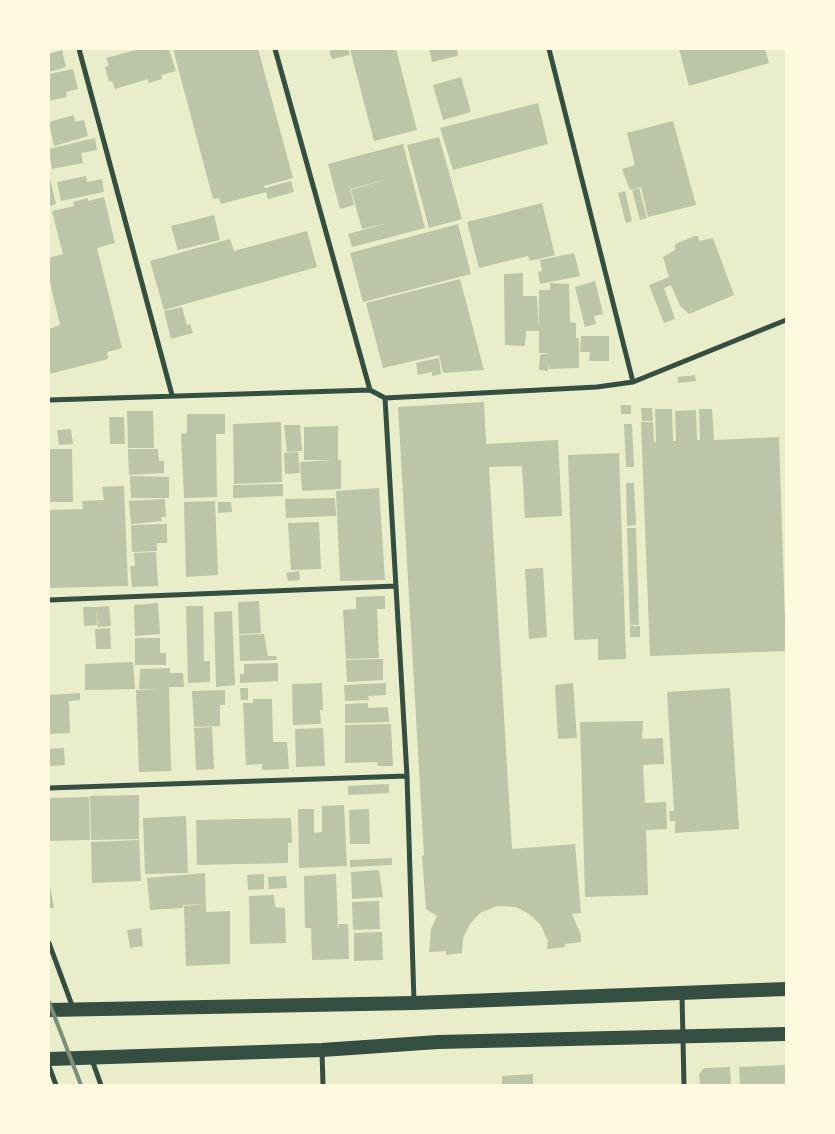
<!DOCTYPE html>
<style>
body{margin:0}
#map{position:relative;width:835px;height:1134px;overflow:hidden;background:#e9edc9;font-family:Karla,sans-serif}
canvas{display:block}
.frame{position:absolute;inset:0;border:50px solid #fefae0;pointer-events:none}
</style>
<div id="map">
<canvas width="835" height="1134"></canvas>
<div class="frame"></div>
</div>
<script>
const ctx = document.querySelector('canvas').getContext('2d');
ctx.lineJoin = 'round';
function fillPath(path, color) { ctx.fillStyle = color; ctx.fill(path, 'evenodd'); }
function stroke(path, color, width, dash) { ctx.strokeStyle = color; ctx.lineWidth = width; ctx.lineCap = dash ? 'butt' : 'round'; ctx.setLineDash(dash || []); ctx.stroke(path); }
const building = new Path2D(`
 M140,49H169L176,71L161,75L162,79L149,83L148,79L115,89L112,81L109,82L105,67L109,66L106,58Z
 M173,49H258L293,178L264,186L265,188L291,181L294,192L268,199L266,192L221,204L219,198L213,199Z
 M339,49H348L350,55L332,59L329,51Z
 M350,49H396L417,130L374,141Z
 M429,49H457L458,56L432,62Z
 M679,49H765L769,63L689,86Z
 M62,50L66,67L49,72V54Z
 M73,69L78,89L66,92L67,97L49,101V74Z
 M461,77L471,112L443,120L433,85Z
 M538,103L548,144L453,170L440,128Z
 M74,115L75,122L84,120L88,136L54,146L49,122Z
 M673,121L696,205L648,217L641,187L630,190L622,169L635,165L627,133Z
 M439,137L462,219L429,228L407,145Z
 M95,138L97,150L81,153L83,163L52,169L49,149Z
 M403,144L425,228L352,247L348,234L388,223L362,229L351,190L391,178L351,189L349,185L354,205L340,209L328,164Z
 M86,176L87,182L102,179L104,192L61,201L57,182Z
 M50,178L56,204L49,206V179Z
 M639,188L647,218L640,220L632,190Z
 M625,191L632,221L626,223L618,193Z
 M104,197L115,243L97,248L122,348L107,352L108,359L49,374V329L60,325L49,278V258L63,254L52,211L74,206L73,202L88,198V201Z
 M542,203L555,255L530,261L528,256L479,268L467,222Z
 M214,215L220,240L178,250L171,226Z
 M458,224L471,274L363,302L350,253Z
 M307,231L317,267L164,310L150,261L230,239L234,251Z
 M695,236H698L699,241L713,238L734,295L689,314L680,306L671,285L664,288L675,319L664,323L649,285L669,277L663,257L675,250V244Z
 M574,253L580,276L540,284L538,272L542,271L540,260Z
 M523,273V296H537L539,331H526L525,346L505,345L504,274Z
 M460,279L484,370L443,373L439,355L383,368L366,303Z
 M595,281L603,314L594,316L596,324L585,327L575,287Z
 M550,283L569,284L570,322L576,323V338H579V368L549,369L548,362V371L539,370L540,355L549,353H539V290H550Z
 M182,307L187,325L190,324L193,333L171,339L164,311Z
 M581,336H609V361H589L590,352H580Z
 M439,358L441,374L432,376V372L418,375L416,363Z
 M695,375L696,381L678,383V377Z
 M484,402L486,444L558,440L562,516L525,518L522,466L489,467L512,849L575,844L581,913L572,914L581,935V942L565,944V947L547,949L548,941L540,924L529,914L516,907L497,906L480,913L470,924L463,938L462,953L446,955V951L429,952L431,929L437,916L426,909L422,856L424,855L398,407Z
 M621,405H631V414H621Z
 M641,408H652L653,421H642Z
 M655,409H672L673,441H676L675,411L696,410L697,440H700L699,409H712L714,440L779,437L786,651L650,656L641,422H653L654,442H656Z
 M127,411H153L154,448H128Z
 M187,414H225V434H216L217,497L184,498L181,434L187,433Z
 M109,417H124L125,444H110Z
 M281,422L282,482L234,484L233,424Z
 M624,424H632L634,467H626Z
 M284,425H300L302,451L287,452Z
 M338,426V460H341V489L302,491L300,462L334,460H304V427Z
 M71,429L73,444L59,445L57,430Z
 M49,449H72L73,502H49Z
 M128,449H158L159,461H164V473L129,475Z
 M298,452L300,473L285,474L284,453Z
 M619,453L626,659L598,660V639L574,640L568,455Z
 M130,476L169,477V498H131Z
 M626,483H634L636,525L627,526Z
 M283,484V496L233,498V485Z
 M124,486L128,586L49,588V510L83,509L82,501L104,500L102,487Z
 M379,488L385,580L340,581L336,491Z
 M335,498L336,516L286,518L285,499Z
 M165,499L166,517H161L162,521L131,524L129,501Z
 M215,501L218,575L186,577L184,502Z
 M218,502H231L232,512L218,513Z
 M319,522L321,569L291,570L288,523Z
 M167,524V543H157V551L132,552L131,525Z
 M627,528H636L639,625H630Z
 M156,552L158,586L132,587L130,566H135L134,553Z
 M543,568L547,637L529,639L525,569Z
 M299,571L300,580L288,581L286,573Z
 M385,596V609H377L379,658L346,659L343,610L356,609V597Z
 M259,601L261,633L239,634L238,602Z
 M158,603L160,634L135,636L134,605Z
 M109,606L111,626L98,627L96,607Z
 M186,606H203L204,661H210V682L188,683Z
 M83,607H96L97,625L84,626Z
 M232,611L235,685L216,687L214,612Z
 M630,626H640V637H630Z
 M110,628L111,649H96L95,629Z
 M264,634L268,656H276L277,660L240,661L239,635Z
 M135,638H160V653H166V665H135Z
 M383,659V680L347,682L346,660Z
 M133,662L135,689L85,690V664Z
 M278,663V681L240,683V674H244V664Z
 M170,668V673H183L184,687H169L171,771L139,772L136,690L160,689H139L140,669Z
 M322,683L323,710H320L321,724L293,725L292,684Z
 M386,683V695L368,696L369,700L345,701L344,685Z
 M573,683L577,738L558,739L555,685Z
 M240,688H248V700H241Z
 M730,688L739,829L675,833V821H670L669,811H674L667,692Z
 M225,690V705H220V726L194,727L192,691Z
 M80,693V700L69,701L70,733L49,734V695Z
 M253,699H272L273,742H287L289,769L262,770V764L246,765L243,703H253Z
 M368,703V708L388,707L389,722L345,723V704Z
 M643,721L642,739L663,738L664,764L643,765L645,803L666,802L667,829L646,830L648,895L585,897L580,722Z
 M391,724L393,766H378L377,762L345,763V725Z
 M212,727L214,769L196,770L194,728Z
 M323,728L325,766L296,767L295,729Z
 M64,748L65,765L49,766V749Z
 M389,784V793L348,795V786Z
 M139,795V839L91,840L90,796Z
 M89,797L90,840L49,841V798Z
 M344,805L347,866L299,868L298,809H314V833L322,832V806Z
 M369,809L370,844H350L349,810Z
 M186,816L188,873L145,874L143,818Z
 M291,818L292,843H288V863L197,865L196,820Z
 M139,840L141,881L92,883L91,842Z
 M392,858V865L350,867V860Z
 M379,870L383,897L352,899L351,872Z
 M205,873L206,912L230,911V964L186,966L184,906L204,904L183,905V908L150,910L147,878Z
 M264,874V889L248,890L247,875Z
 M336,874L338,930L339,924H348L349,959L312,960L311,928H305L304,876Z
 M286,876L287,888L269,889L268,877Z
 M49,881L54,908H49Z
 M274,895L275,907L285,908L286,943L250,944L249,896Z
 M379,901L380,929L353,930L352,902Z
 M141,928L143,946L130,948L127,930Z
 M382,932L383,960L354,961V933Z
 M786,1065V1085H740L739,1067Z
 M730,1067L731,1085H700L699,1074L704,1068Z
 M533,1074V1085H502V1076Z`);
const minor = new Path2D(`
 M79,49L172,395
 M275,49L370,390
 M549,49L633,382
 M385,398L407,776L414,1002
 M49,400L370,390L385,398L597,387L633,382L786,320
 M49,600L396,586
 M49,788L407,776
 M49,943L73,1008
 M682,995L684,1085
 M322,1051L323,1085
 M92,1060L101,1085
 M49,1066L56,1085`);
const trunk = new Path2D(`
 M49,1010L414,1003L786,989
 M49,1059L322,1050L438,1042L786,1034`);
const rail = new Path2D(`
 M49,1002L81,1085`);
fillPath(building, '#bcc5a7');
stroke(minor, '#344e41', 5);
stroke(trunk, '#344e41', 14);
stroke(rail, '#7c8e77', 4);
</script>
